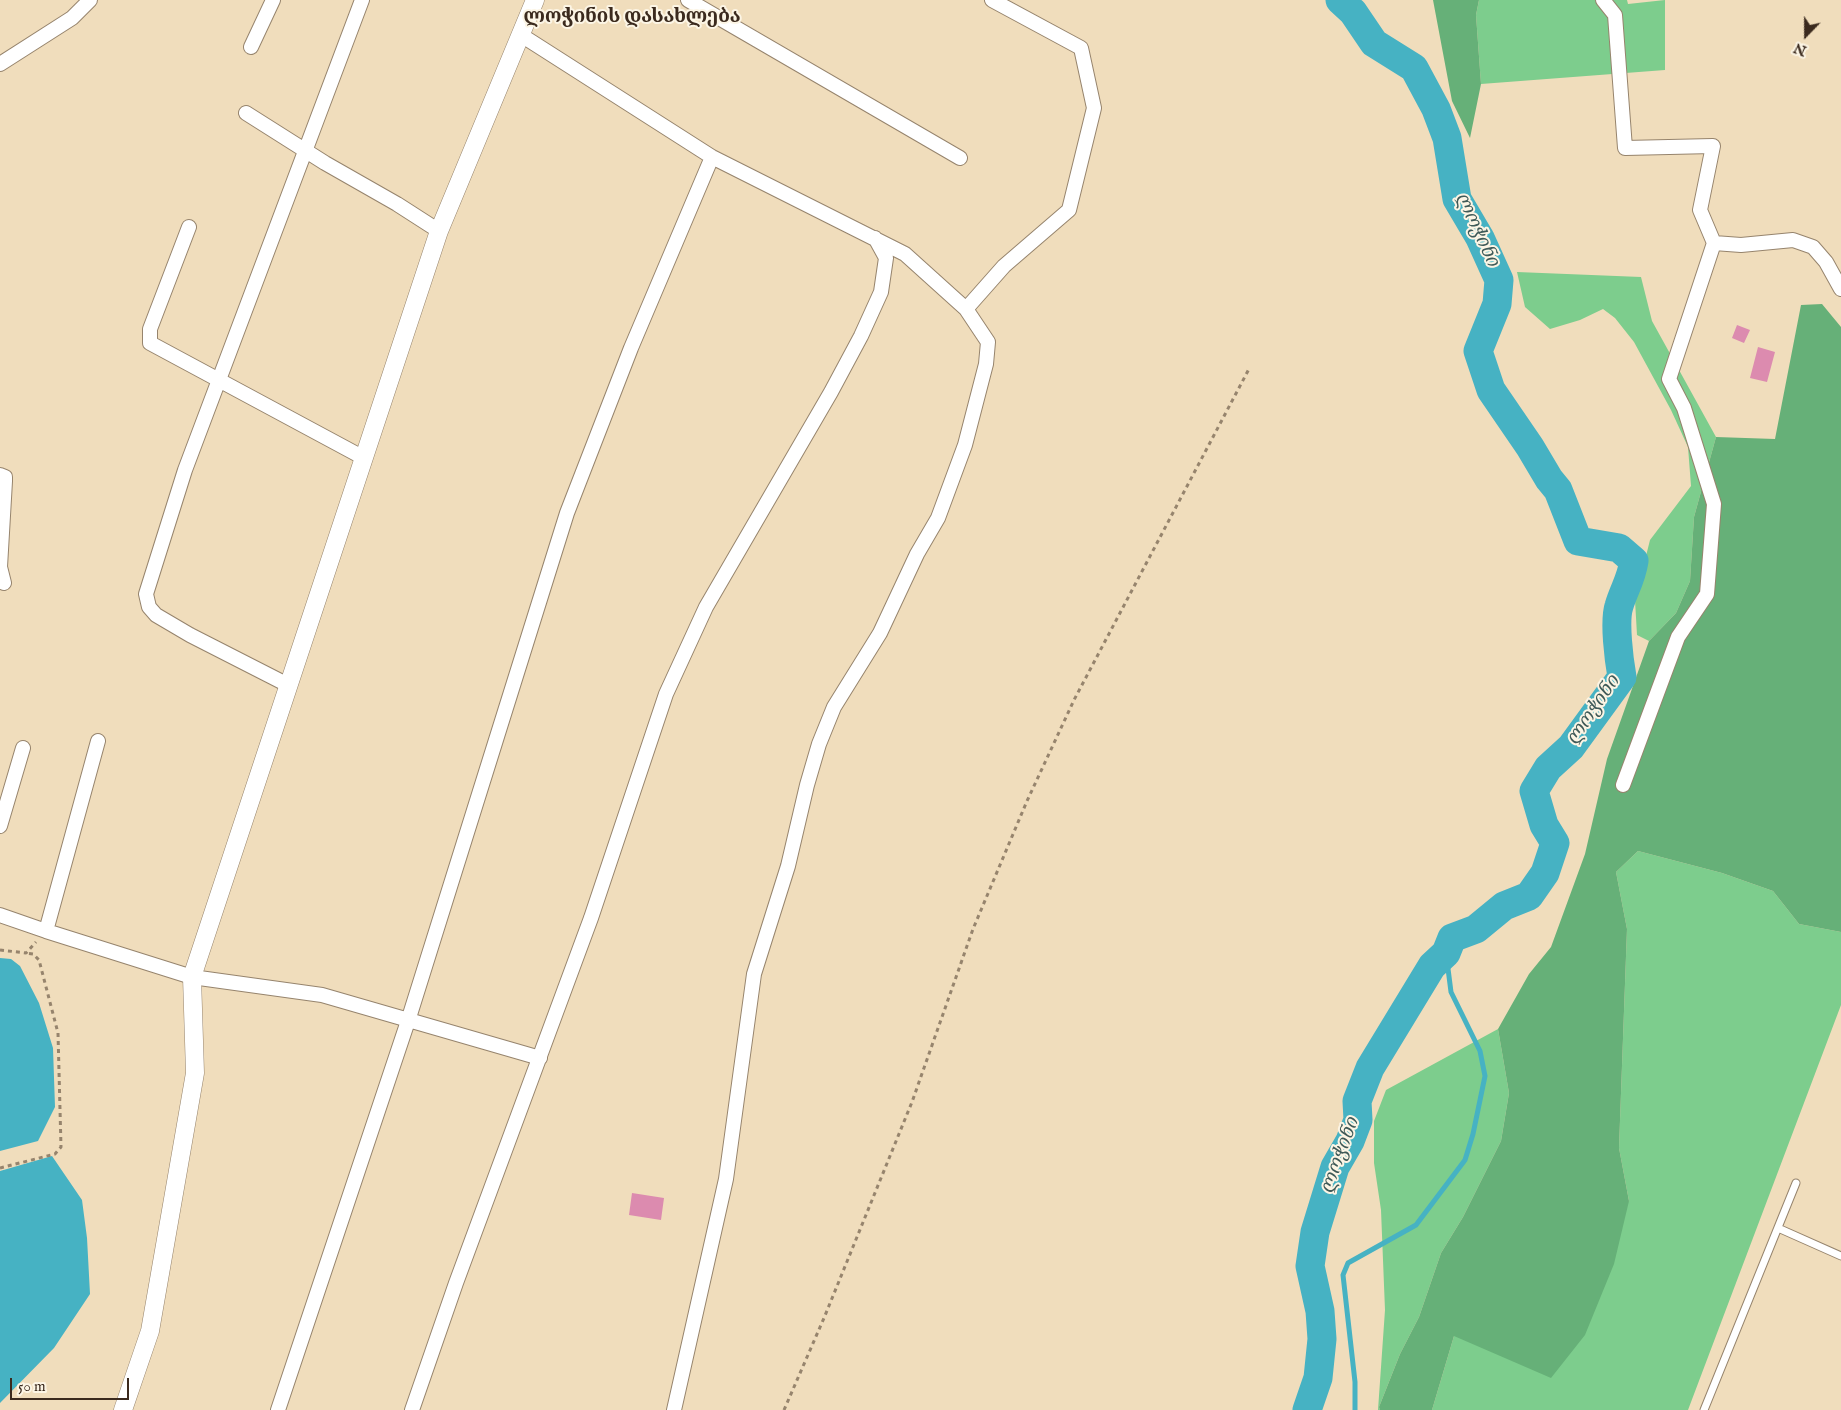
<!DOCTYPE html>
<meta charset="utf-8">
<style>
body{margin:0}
#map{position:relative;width:1841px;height:1410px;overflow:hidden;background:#f0ddbc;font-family:"IM FELL English",serif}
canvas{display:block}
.north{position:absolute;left:1781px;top:10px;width:50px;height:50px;-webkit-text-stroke:4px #fcf5e5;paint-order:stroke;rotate:202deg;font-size:14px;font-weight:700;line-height:20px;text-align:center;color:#3b2a1e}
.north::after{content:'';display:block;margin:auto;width:18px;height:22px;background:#3b2a1e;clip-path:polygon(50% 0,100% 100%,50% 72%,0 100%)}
.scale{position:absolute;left:10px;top:1378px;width:119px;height:22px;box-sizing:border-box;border:2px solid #3b2a1e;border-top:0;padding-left:6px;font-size:15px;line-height:18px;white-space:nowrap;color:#3b2a1e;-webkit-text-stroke:4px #fcf5e5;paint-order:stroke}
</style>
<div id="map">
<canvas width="1841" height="1410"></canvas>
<div class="north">N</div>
<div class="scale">50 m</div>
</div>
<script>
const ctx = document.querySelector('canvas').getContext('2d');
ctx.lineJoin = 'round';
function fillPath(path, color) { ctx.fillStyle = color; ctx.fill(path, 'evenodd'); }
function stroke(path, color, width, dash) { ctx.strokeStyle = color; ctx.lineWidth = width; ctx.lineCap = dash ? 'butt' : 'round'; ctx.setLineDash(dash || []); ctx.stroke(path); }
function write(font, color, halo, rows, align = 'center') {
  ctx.font = font + ' "IM FELL English","Noto Serif Georgian",serif'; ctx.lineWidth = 4; ctx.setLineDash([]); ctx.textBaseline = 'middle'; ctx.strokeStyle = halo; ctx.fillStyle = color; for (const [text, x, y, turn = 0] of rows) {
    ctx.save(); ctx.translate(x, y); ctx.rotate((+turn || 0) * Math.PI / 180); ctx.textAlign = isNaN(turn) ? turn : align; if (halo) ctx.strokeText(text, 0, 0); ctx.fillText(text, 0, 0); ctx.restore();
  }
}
const green = new Path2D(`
 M1479,0H1627L1628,4L1665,0V70L1481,84L1476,15Z
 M1517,272L1641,277L1652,321L1716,437L1694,517L1690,581L1676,613L1649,641L1637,635L1635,600L1650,540L1691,486L1688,447L1671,410L1634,342L1615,318L1603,309L1580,320L1550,329L1525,307Z
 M1638,851L1722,873L1773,891L1799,924L1841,932V1005L1688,1410H1432L1454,1336L1629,1201L1619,1148L1627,929L1616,872Z
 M1498,1029L1509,1093L1501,1141L1463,1217L1441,1253L1419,1317L1400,1354L1379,1407L1380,1410H1378L1385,1310L1381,1210L1374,1163V1121L1386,1090Z`);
const forest = new Path2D(`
 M1433,0H1479L1476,15L1481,84L1470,138L1452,101Z
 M1822,304L1841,327V932L1799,924L1773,891L1722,873L1638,851L1616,872L1627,929L1619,1148L1629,1201L1614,1264L1585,1335L1551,1378L1454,1336L1432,1410H1380L1379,1407L1400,1354L1419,1317L1441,1253L1463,1217L1501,1141L1509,1093L1498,1029L1529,974L1551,947L1585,854L1607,759L1649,641L1676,613L1690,581L1694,517L1716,437L1775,439L1801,305Z`);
const water = new Path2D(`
 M0,958L11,959L20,966L39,1003L53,1048L55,1107L38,1141L0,1151Z
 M52,1156L82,1200L87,1238L90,1294L54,1348L0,1403V1171Z`);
const stream = new Path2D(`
 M1355,1410V1382L1343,1275L1348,1263L1416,1225L1465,1160L1473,1134L1485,1076L1480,1051L1451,992L1446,953`);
const river = new Path2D(`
 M1307,1410L1318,1378L1322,1339L1320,1311L1310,1266L1315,1232L1335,1167L1350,1141L1358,1120L1357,1101L1370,1068L1432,966L1446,953L1452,938L1476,929L1504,906L1529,896L1545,873L1555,843L1544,825L1534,791L1548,768L1571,747L1622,677C1619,660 1614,621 1619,606C1624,589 1631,580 1634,561L1619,548L1578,541L1558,490L1549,479L1530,447L1491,390L1478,351L1497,304L1499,280L1480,238L1457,199L1447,138L1436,109L1414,68L1374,43L1353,12L1340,0`);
const building = new Path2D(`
 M1737,325L1750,330L1744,343L1732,338Z
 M1758,347L1775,352L1767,382L1750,378Z
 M632,1193L664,1198L661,1220L629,1215Z`);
const path = new Path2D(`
 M0,950L26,953L36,942
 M0,1168L55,1154L61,1147L58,1033L39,960L33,954L26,953
 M784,1410L824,1318L912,1102L973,929L1027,801L1074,700L1250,367`);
const service = new Path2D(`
 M1778,1228L1841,1256
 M1704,1410L1796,1183`);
const minor = new Path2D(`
 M688,0L960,158
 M1603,0L1615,15L1625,148L1713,146L1700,210L1714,243
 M521,35L712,157L905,254L966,309L988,342L986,364L965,445L938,518L917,554L880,633L834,707L819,744L807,785L788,866L754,974L726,1179L674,1410
 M251,47L273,0
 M0,64L72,18L90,0
 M246,113L325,163L397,204L439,231
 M189,227L150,329V343L364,458
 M966,309L1004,266L1069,210L1094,108L1081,48L992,0
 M0,475L5,477V481L0,567L4,583
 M288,685L190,635L156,615L149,607L146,594L185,470L362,0
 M1623,785L1678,637L1707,594L1714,504L1684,408L1669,379L1714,243L1741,245L1793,240L1813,247L1826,262L1841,289
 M0,826L23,748
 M0,915L46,931L98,741
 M46,931L192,977L322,995L540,1058
 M278,1410L408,1021L567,513L631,348L712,157
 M412,1410L456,1283L591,918L666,694L706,607L831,392L861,336L881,292L886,258L875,238`);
const tertiary = new Path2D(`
 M123,1410L150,1331L195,1073L192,977L439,231L535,0`);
const neighbourhoodNames = [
 ["ლოჭინის დასახლება",632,18]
];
const waterNames = [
 ["ლოჭინი",1476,230,65],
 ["ლოჭინი",1594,711,-56],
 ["ლოჭინი",1341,1156,-70]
];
fillPath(green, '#7dcd8d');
fillPath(forest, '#66b078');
fillPath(water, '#46b2c3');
stroke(stream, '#46b2c3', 5);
stroke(river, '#46b2c3', 29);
fillPath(building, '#dc8baf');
stroke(service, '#96846d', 9);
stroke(minor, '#96846d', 16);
stroke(tertiary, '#96846d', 19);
stroke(path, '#96846d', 3, [4, 4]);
stroke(service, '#fff', 7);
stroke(minor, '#fff', 14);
stroke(tertiary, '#fff', 18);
write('bold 19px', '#3b2a1e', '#fcf5e5', neighbourhoodNames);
write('italic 19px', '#3f5a58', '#fcf5e5', waterNames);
</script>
